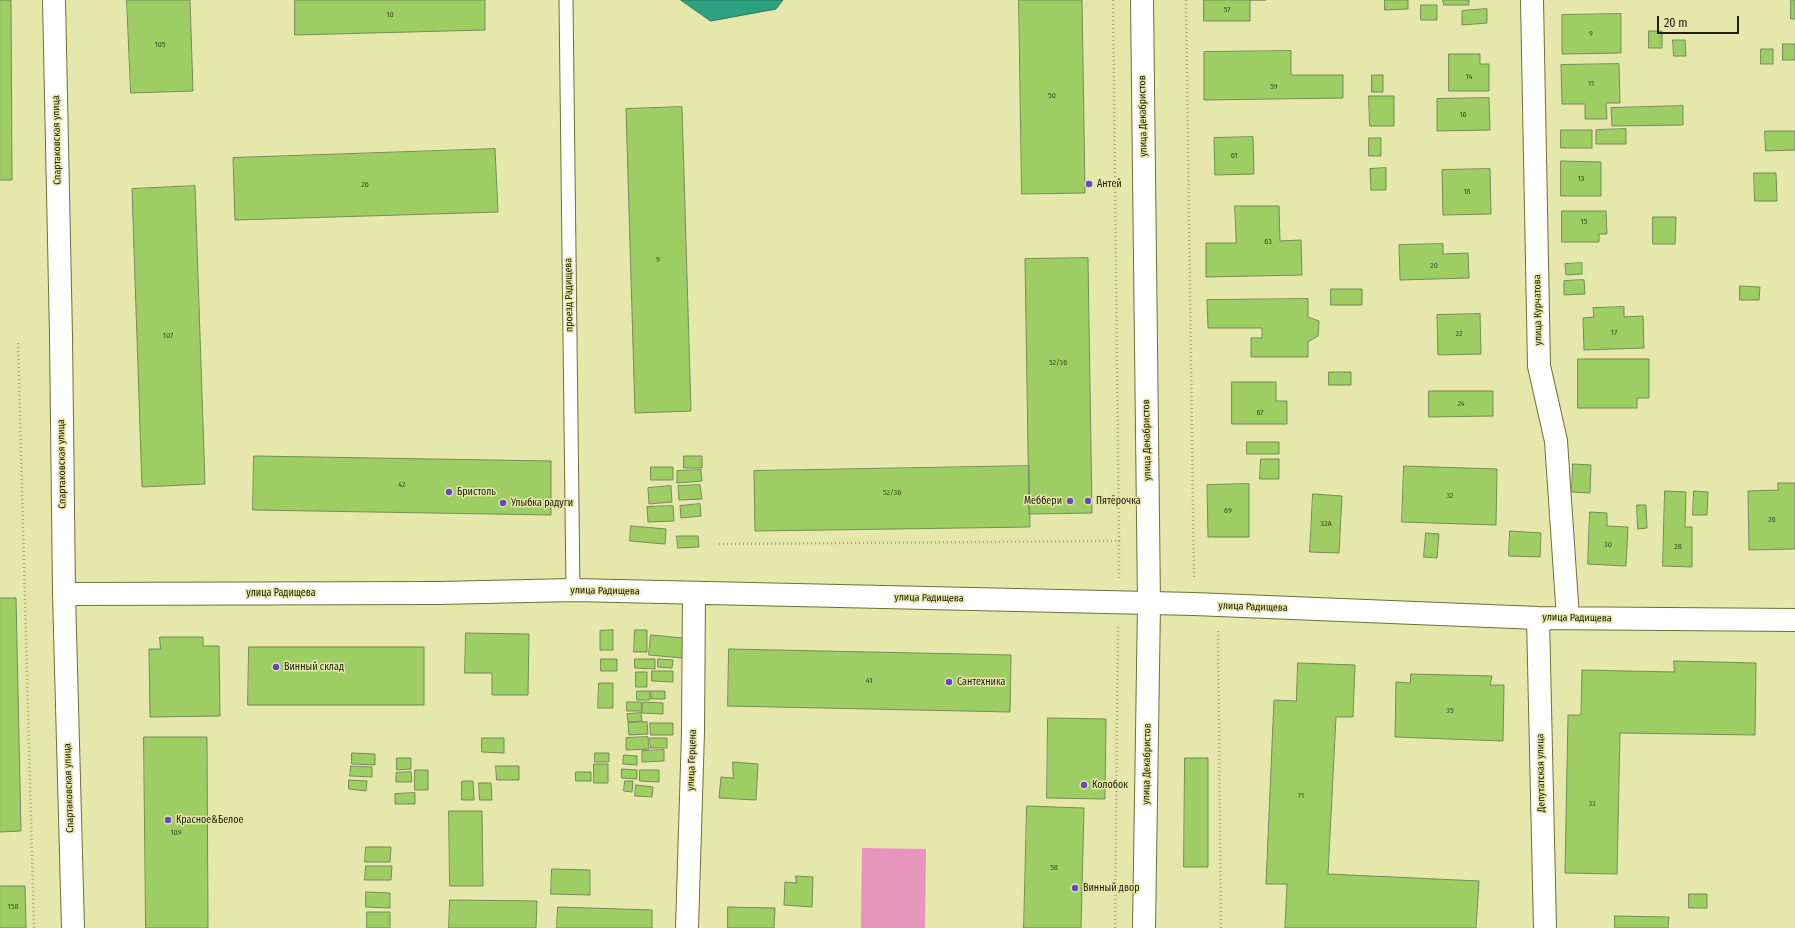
<!DOCTYPE html>
<meta charset="utf-8">
<style>
body{margin:0}
#map{position:relative;width:1795px;height:928px;overflow:hidden;background:#e5e7ab;font-family:"Fira Sans Condensed",sans-serif}
canvas{display:block}
.scale{position:absolute;left:1657px;top:16px;width:82px;height:18px;box-sizing:border-box;border:2px solid #202009;border-top:0;padding-left:5px;font-size:12px;line-height:14px;white-space:nowrap;color:#202009;-webkit-text-stroke:3px #e5e7ab;paint-order:stroke}
</style>
<div id="map">
<canvas width="1795" height="928"></canvas>
<div class="scale">20 m</div>
</div>
<script>
const g = document.querySelector('canvas').getContext('2d');
g.lineJoin = 'round';
function fill(path, color) { g.fillStyle = color; g.fill(path, 'evenodd'); }
function stroke(path, color, width, dash) { g.strokeStyle = color; g.lineWidth = width; g.lineCap = dash ? 'butt' : 'round'; g.setLineDash(dash || []); g.stroke(path); }
function label(font, color, halo, rows, align = 'center') {
  g.font = font + ' "Fira Sans Condensed",sans-serif'; g.lineWidth = 3; g.setLineDash([]); g.textBaseline = 'middle'; g.strokeStyle = halo; g.fillStyle = color; for (const [text, x, y, turn = 0] of rows) {
    g.save(); g.translate(x, y); g.rotate((+turn || 0) * Math.PI / 180); g.textAlign = isNaN(turn) ? turn : align; if (halo) g.strokeText(text, 0, 0); g.fillText(text, 0, 0); g.restore();
  }
}
fill(new Path2D(`
 M862 848 926 849 925 928H861Z`), '#e695bc');
const water = new Path2D(`
 M681 0H783L776 9 711 21Z`);
fill(water, '#2da280');
stroke(water, '#297b5c', 1);
const building = new Path2D(`
 M0 0H11L12 180H0Z
 M127 0H190L193 91 131 93Z
 M295 0H485V30L295 35Z
 M1019 0H1082L1085 193 1022 194Z
 M1204 0H1266H1250V21H1204Z
 M1385 0H1408V9L1385 10Z
 M1443 0H1469V5H1444Z
 M1791 0H1795V19H1791Z
 M1421 5H1437V20H1421Z
 M1487 9V23L1462 25V11Z
 M1621 14V53L1562 54V15Z
 M1649 31H1662V48H1649Z
 M1673 40H1685L1686 56H1674Z
 M1783 44H1795V60H1783Z
 M1761 49H1773V64H1761Z
 M1291 51V75H1343V98L1204 100V52Z
 M1449 54H1480V64H1489V91H1449Z
 M1619 64 1620 103H1606L1607 119H1585V104H1562L1561 65Z
 M1372 75H1383V92H1372Z
 M1369 96H1394V126H1370Z
 M1489 98 1490 130 1437 131V99Z
 M1683 106V125L1612 126 1611 108Z
 M682 107 691 411 635 413 626 109Z
 M1626 129V144H1596V130Z
 M1561 130H1592V148H1561Z
 M1765 131H1795V150L1766 151Z
 M1253 137 1254 174 1215 175 1214 138Z
 M1369 138H1381V156H1369Z
 M495 149 498 212 235 220 233 158Z
 M1561 161 1601 162V196H1561Z
 M1386 168V190H1371L1370 169Z
 M1490 169 1491 214 1443 215 1442 170Z
 M1754 173H1776L1777 201H1755Z
 M195 186 205 484 142 487 132 189Z
 M1235 206H1279L1280 241 1301 240 1302 275 1206 277V243H1236Z
 M1562 211H1606L1607 234H1599V242H1562Z
 M1653 217H1676L1675 244H1653Z
 M1443 244V254L1468 253 1469 278 1400 280 1399 245Z
 M1088 258 1092 513 1029 514 1025 259Z
 M1582 263V274L1566 275 1565 264Z
 M1584 280 1585 294 1564 295V281Z
 M1740 286 1760 287 1759 300H1740Z
 M1331 289H1362V305H1331Z
 M1308 299V317L1319 321 1318 336 1308 342V357H1251V338H1262V328H1208L1207 300Z
 M1624 307V317L1643 316 1644 348 1584 350 1583 318 1594 317 1593 308Z
 M1480 314 1481 354 1438 355 1437 315Z
 M1578 359H1649V398H1637V408H1578Z
 M1329 372H1351V385H1329Z
 M1232 382H1276V401H1287V424H1232Z
 M1429 391H1493V416L1429 417Z
 M1247 442H1279V454H1247Z
 M254 456 551 461V515L253 510Z
 M684 456H702V468H684Z
 M1261 459H1279V479H1260Z
 M1573 464 1591 465 1590 493 1572 492Z
 M1029 466 1030 527 755 531 754 471Z
 M1404 466 1497 469 1496 525 1402 522Z
 M651 467H673V480H651Z
 M701 470 702 481 677 483V471Z
 M1778 483H1795V549L1749 550 1748 491 1778 490Z
 M1249 484V537H1208L1207 485Z
 M700 485 702 499 679 500 678 486Z
 M671 486 672 502 649 504 648 488Z
 M1665 491 1686 492 1685 527H1692V567L1663 566Z
 M1694 491 1708 492 1707 515H1693Z
 M1313 494 1342 496 1339 553 1310 552Z
 M700 504 701 516 681 518 680 506Z
 M1637 505H1646L1647 528 1638 529Z
 M673 506 674 521 648 522 647 507Z
 M1590 512 1607 513V526L1628 527 1626 566 1588 564Z
 M631 526 666 529 665 544 630 541Z
 M1510 531 1541 533 1540 557 1509 556Z
 M1426 533 1439 534 1437 558 1424 557Z
 M677 536H698L699 547 678 548Z
 M0 598H16L21 831 0 832Z
 M613 630V650H600V631Z
 M635 630H647V652H634Z
 M466 633 529 634 528 695H492V673H465Z
 M651 635 684 638 682 658 649 655Z
 M160 637H203V646H219L220 716 150 717 149 649H160Z
 M249 647H424V705H248Z
 M729 649 1011 655 1010 712 728 706Z
 M601 659H617V671H601Z
 M635 659H655V669L635 668Z
 M658 659 673 660 672 668 658 667Z
 M1674 661 1756 663 1755 735 1620 733 1617 874 1565 873 1568 715H1581L1582 670 1674 672Z
 M1298 663 1355 665 1353 717H1336L1328 874 1479 881 1476 928H1285L1287 884H1266L1274 700 1296 701Z
 M652 671H673V682L652 681Z
 M636 672H647V687H636Z
 M1411 674 1492 676 1490 685H1504L1503 741 1395 737 1396 682 1410 683Z
 M599 683H613V708H598Z
 M637 691H650V700H637Z
 M651 691H665V699H652Z
 M627 702H641L642 711H627Z
 M643 702 663 703V714L642 713Z
 M641 713 642 721 628 722 627 714Z
 M1048 718 1106 719 1105 799 1047 798Z
 M647 722 648 734 629 735 628 723Z
 M650 723H673V735H651Z
 M144 737H207L208 928H146Z
 M648 737 649 749 626 750V738Z
 M482 738H504V753L482 752Z
 M650 738H667V748H651Z
 M664 750V761L642 762V751Z
 M352 753 375 754V765L352 764Z
 M595 753H609V762H595Z
 M624 755 637 756V765L623 764Z
 M397 758H411V769L397 770Z
 M1185 758H1208V867H1184Z
 M733 762 758 764 756 800 719 798 721 777 733 778Z
 M594 764H608V783H594Z
 M351 766 372 767V777L350 776Z
 M496 766H519V780H497Z
 M622 769 637 770V779L622 778Z
 M415 770H428V790H415Z
 M640 770H659V782L640 781Z
 M411 772 412 782H396V773Z
 M576 772H591V781H576Z
 M349 780 367 781 366 791 349 789Z
 M462 781H473L474 800H462Z
 M625 781H633L632 792 624 791Z
 M479 783H491L492 800H480Z
 M636 785 653 787 652 797 635 796Z
 M415 793V804H395V794Z
 M1027 806 1084 808 1081 928H1024Z
 M449 811H482L483 886H450Z
 M366 847H391L390 862H365Z
 M366 866H392L391 880H365Z
 M552 869 590 870V895L551 894Z
 M796 876 813 877 812 907 784 905 785 882 796 883Z
 M0 886H25L26 928H0Z
 M366 892 390 893V908L366 907Z
 M1689 894H1707V908H1689Z
 M450 900 537 901 536 928H449Z
 M558 907 652 910V928H557Z
 M728 907 775 908 774 928H728Z
 M367 912H390V928H367Z
 M1615 916 1669 917 1668 928H1615Z`);
fill(building, '#9ecd64');
stroke(building, '#748c5a', 1);
const lane = new Path2D(`
 M566 0 573 590`);
const street = new Path2D(`
 M54 0 61 336 64 594 73 928
 M1532 0 1539 366 1556 441 1568 618
 M64 594 439 593 573 590 1194 604 1538 618 1795 620
 M1538 618 1545 928
 M687 928 693 732 694 593`);
const secondary = new Path2D(`
 M1142 0 1149 604 1144 928`);
stroke(lane, '#6f6f38', 15);
stroke(street, '#6f6f38', 24);
stroke(secondary, '#6f6f38', 24);
stroke(new Path2D(`
 M1186 0 1194 580
 M18 343 34 928
 M719 544 1119 541 1113 0
 M1119 578V541
 M1218 631 1221 928
 M1115 928 1118 627`), '#a7a878', 2.5, [1, 3]);
stroke(lane, '#fff', 13);
stroke(street, '#fff', 22);
stroke(secondary, '#fff', 22);
for (const [x, y, r, color] of [
 [1089,184,4,"#6649c2"],
 [449,492,4,"#6649c2"],
 [1070,501,4,"#6649c2"],
 [1088,501,4,"#6649c2"],
 [503,503,4,"#6649c2"],
 [276,667,4,"#6649c2"],
 [949,682,4,"#6649c2"],
 [1084,785,4,"#6649c2"],
 [168,820,4,"#6649c2"],
 [1075,888,4,"#6649c2"]
]) { const dot = new Path2D(); dot.arc(x, y, r, 0, 2 * Math.PI); g.fillStyle = color; g.fill(dot); stroke(dot, '#e5e7ab', 1.5); }
label('8px', '#404b20', null, [
 ["57",1227,10],
 ["10",390,15],
 ["9",1591,34],
 ["105",160,45],
 ["14",1469,77],
 ["11",1591,84],
 ["59",1274,87],
 ["50",1052,96],
 ["16",1463,115],
 ["61",1234,156],
 ["13",1581,179],
 ["26",365,185],
 ["18",1467,192],
 ["15",1584,222],
 ["63",1268,242],
 ["9",658,260],
 ["20",1434,266],
 ["17",1614,333],
 ["22",1459,334],
 ["107",168,336],
 ["52/36",1058,363],
 ["24",1461,404],
 ["67",1260,413],
 ["42",402,485],
 ["52/36",892,493],
 ["32",1450,496],
 ["69",1228,511],
 ["26",1772,520],
 ["32А",1326,524],
 ["30",1608,545],
 ["28",1678,547],
 ["41",869,681],
 ["35",1450,711],
 ["71",1301,796],
 ["33",1592,804],
 ["109",176,833],
 ["58",1054,868],
 ["158",13,907]
]);
label('10px', '#202009', '#e5e7ab', [
 ["улица Декабристов",1143,116,-91],
 ["Спартаковская улица",57,140,-91],
 ["проезд Радищева",569,295,-91],
 ["улица Курчатова",1538,310,-91],
 ["улица Декабристов",1147,440,-91],
 ["Спартаковская улица",62,464,-91],
 ["улица Радищева",605,591,1],
 ["улица Радищева",281,593],
 ["улица Радищева",929,598,1],
 ["улица Радищева",1253,607,2],
 ["улица Радищева",1577,618,1],
 ["улица Герцена",692,760,-88],
 ["улица Декабристов",1147,764,-89],
 ["Депутатская улица",1541,773,-91],
 ["Спартаковская улица",69,788,-92]
]);
label('10px', '#202009', '#e5e7ab', [
 ["Антей",1097,184],
 ["Бристоль",457,492],
 ["Меббери",1062,501,"right"],
 ["Пятёрочка",1096,501],
 ["Улыбка радуги",511,503],
 ["Винный склад",284,667],
 ["Сантехника",957,682],
 ["Колобок",1092,785],
 ["Красное&Белое",176,820],
 ["Винный двор",1083,888]
], 'left');
</script>
